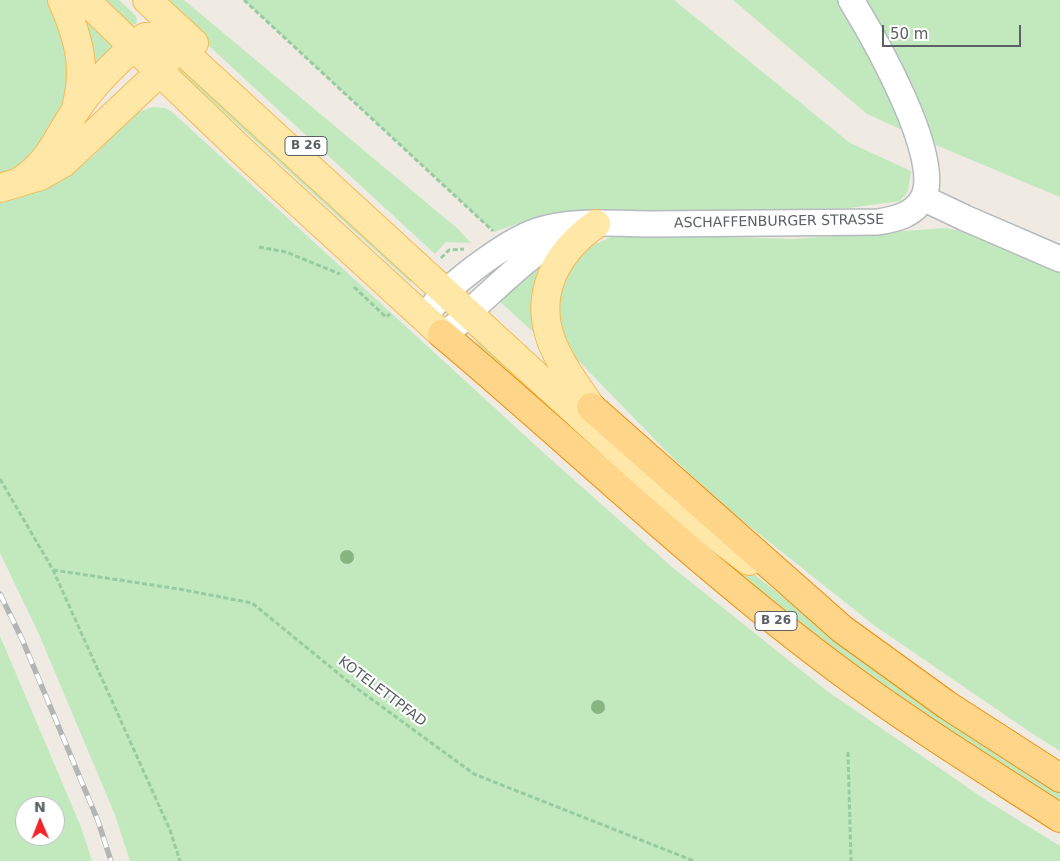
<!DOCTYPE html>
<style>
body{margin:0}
#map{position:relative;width:1060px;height:861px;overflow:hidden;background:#efebe3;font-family:"DejaVu Sans",sans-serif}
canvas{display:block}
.north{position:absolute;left:15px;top:796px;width:50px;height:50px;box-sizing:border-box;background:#fff;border:1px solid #bdbfc1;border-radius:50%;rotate:359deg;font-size:14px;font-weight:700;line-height:20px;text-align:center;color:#5b6064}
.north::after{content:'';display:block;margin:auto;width:18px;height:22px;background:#f32428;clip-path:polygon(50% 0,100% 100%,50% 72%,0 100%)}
.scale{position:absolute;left:882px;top:25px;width:139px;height:22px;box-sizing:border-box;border:2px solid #5b6064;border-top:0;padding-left:6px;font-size:15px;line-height:18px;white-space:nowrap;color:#5b6064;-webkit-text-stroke:4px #fff;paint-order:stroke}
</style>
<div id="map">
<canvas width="1060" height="861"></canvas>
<div class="north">N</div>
<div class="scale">50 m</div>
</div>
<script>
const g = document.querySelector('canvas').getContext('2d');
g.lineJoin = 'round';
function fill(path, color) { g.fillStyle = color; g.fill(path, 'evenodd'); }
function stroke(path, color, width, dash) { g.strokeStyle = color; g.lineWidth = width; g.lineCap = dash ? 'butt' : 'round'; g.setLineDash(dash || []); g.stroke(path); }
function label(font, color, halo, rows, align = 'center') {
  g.font = font + ' "DejaVu Sans",sans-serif'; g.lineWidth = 4.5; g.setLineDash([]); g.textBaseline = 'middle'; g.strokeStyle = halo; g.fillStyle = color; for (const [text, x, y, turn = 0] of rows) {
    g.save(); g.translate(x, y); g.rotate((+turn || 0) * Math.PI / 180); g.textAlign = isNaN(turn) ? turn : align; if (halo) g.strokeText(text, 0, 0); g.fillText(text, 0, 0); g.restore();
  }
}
fill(new Path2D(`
 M0 0H53L64 26 72 91 39 148 0 185Z
 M102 0H119L136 16 137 20 136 24 130 25Z
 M159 0H184L458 229 471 243 446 242 435 254Z
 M244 0H674L850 143 911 171 908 191 900 201 849 208 622 213 536 217 494 232Z
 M733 0H1060V197L931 143 867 114Z
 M76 5 120 47 93 73Z
 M179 67 416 282H410L181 73Z
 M153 107 165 108 171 111 546 455 672 567 827 691 986 800 1060 846V861H130L115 815 38 632 0 553V192L58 179 91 158 136 113Z
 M946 228 972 233 1060 270V751L1030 732 875 626 724 506 670 455 568 350 556 329 555 293 578 255 593 245 618 234 793 239Z
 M545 258 542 340 497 299Z
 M475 338 701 532 854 654 1011 761 1060 792V805L848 663 747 584 570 430 477 344Z
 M0 636 81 827 92 861H0ZM25 806H55V836H25Z`), '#c2e8bd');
const minor = new Path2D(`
 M923 198 965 218 1060 259
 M425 318C439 290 507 241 537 231 572 219 618 224 654 224 729 223 803 223 878 222 896 219 914 215 923 198 944 159 873 36 851 0
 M442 334C458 327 467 314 480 302 508 277 540 244 575 231`);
const major = new Path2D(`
 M62 0C79 38 87 68 76 108
 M85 0 241 150 442 334
 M147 0 194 43
 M19 182C50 163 57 138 76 110 94 82 120 58 145 37L163 36 176 45 650 480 705 528 749 561
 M0 188 40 176 63 163 160 72 170 55
 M591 407C577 386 560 364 551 340 534 292 557 252 596 224`);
const highway = new Path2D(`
 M442 334C575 446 700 567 840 671 911 724 986 770 1060 818
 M591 407 842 629 947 705 1060 778`);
stroke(minor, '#b5babe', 28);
stroke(major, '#f9b951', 30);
stroke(highway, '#f18e00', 30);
stroke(new Path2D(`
 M244 0 493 231
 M259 247 286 252 340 274
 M441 258 449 250 464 249
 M354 287 386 317 390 314
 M0 479 53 570 170 830 180 861
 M53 570 179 589 252 603 355 687 474 774 694 861
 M848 752 851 861`), '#98cba1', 3, [5, 2.5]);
stroke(minor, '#fff', 25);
stroke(major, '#ffe8a7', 28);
stroke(highway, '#ffd589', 28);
const rail = new Path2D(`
 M0 594 22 639 98 821 111 861`);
stroke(rail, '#b4b5b5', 5.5);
stroke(rail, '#fff', 4, [11]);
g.fillStyle = '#88b480';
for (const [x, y] of [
 [347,557],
 [598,707]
]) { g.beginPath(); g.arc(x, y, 7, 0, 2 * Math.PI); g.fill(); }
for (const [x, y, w] of [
 [306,146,42],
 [776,621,42]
]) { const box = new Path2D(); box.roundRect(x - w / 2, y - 9.5, w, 19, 4); g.fillStyle = '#fff'; g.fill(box); stroke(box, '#5b6064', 1); }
label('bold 12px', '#5b6064', null, [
 ["B 26",306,146],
 ["B 26",776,621]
]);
label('14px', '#5b6064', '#fff', [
 ["ASCHAFFENBURGER STRASSE",779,222,-1],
 ["KOTELETTPFAD",382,692,37]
]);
</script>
